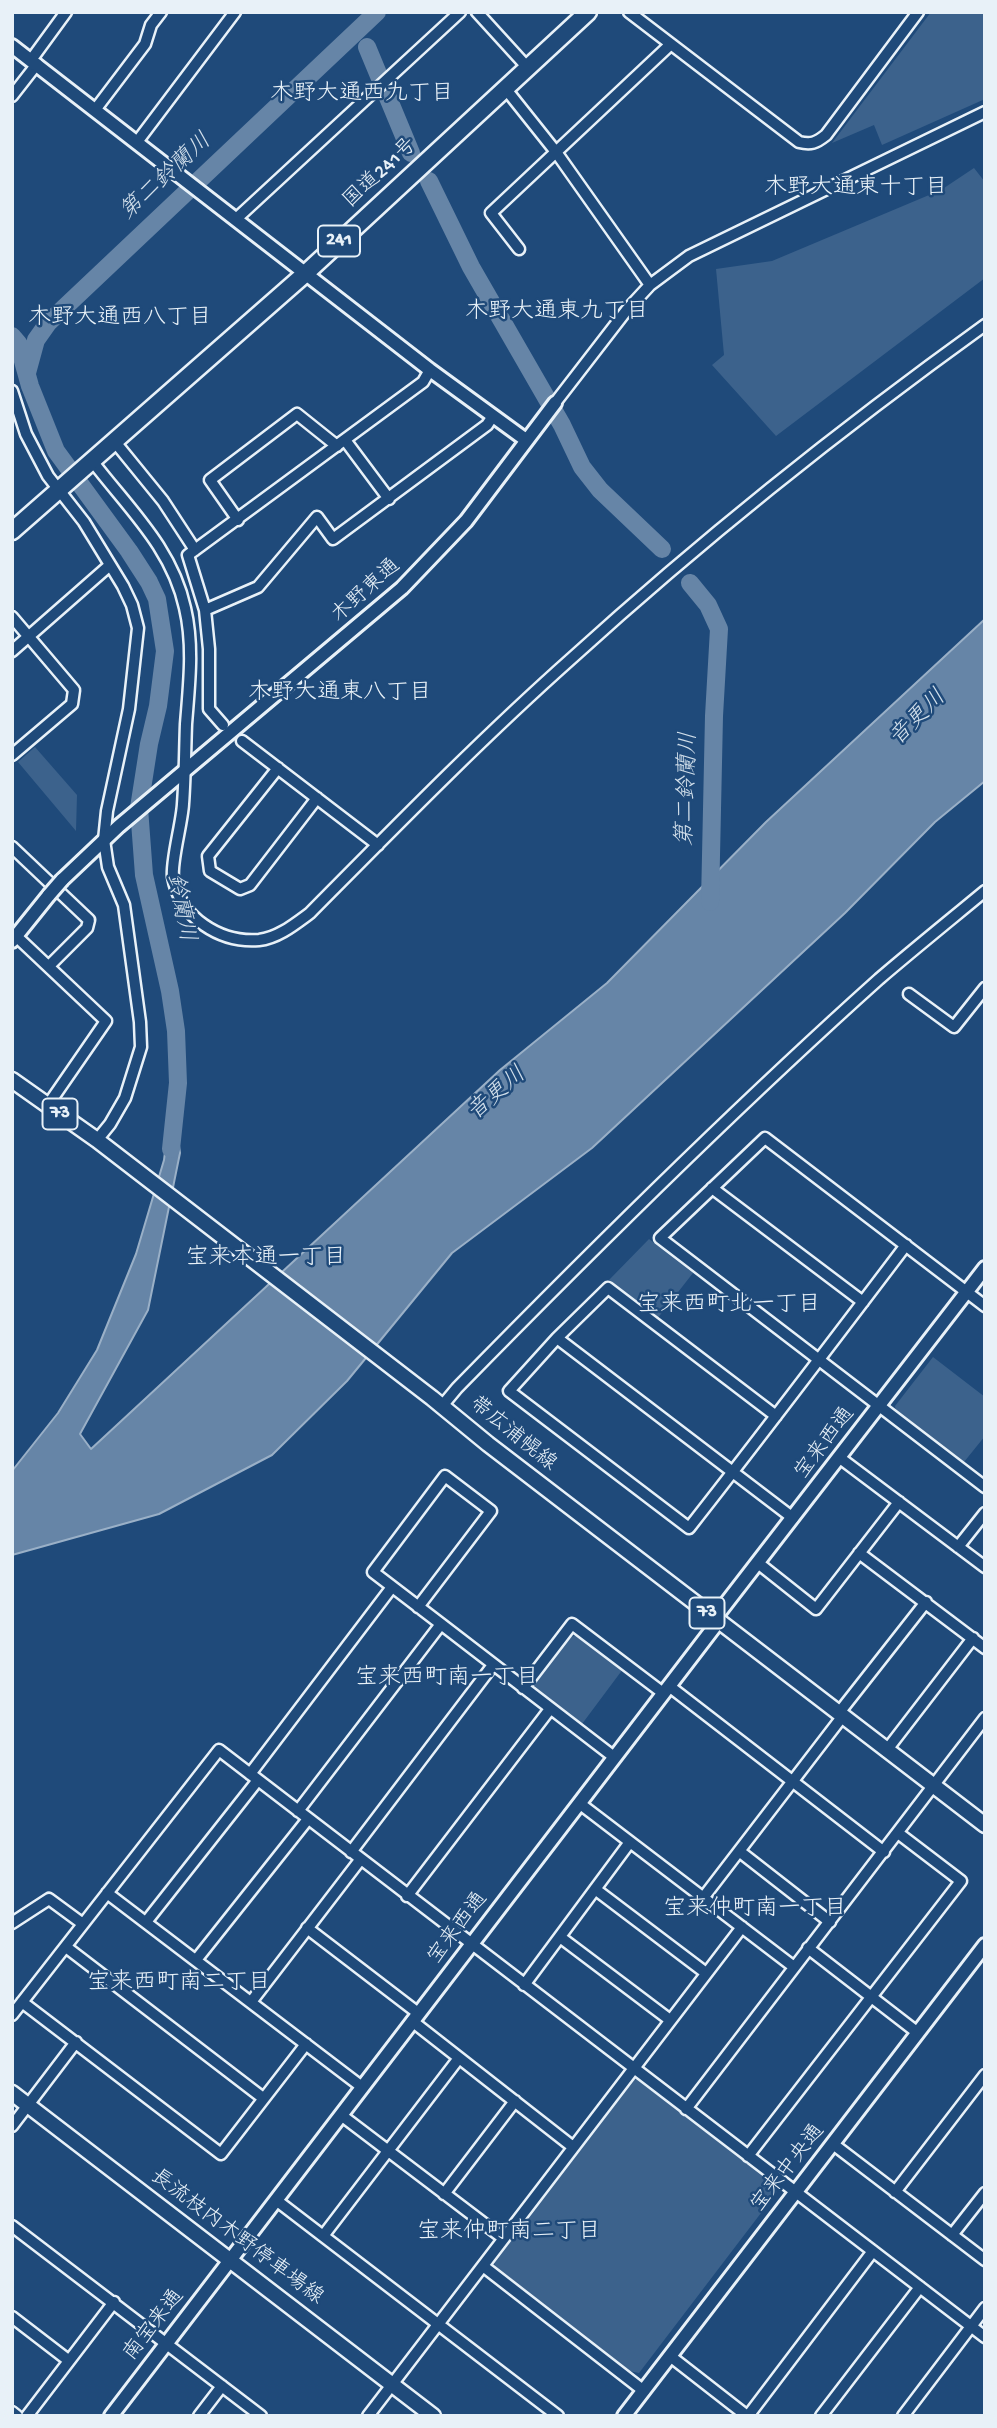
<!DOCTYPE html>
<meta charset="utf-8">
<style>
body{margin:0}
#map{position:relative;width:997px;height:2428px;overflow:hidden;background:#1f4a7a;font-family:"Gochi Hand",sans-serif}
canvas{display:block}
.frame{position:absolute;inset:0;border:14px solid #e8f1f8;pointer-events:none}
</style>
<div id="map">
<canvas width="997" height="2428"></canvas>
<div class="frame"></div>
</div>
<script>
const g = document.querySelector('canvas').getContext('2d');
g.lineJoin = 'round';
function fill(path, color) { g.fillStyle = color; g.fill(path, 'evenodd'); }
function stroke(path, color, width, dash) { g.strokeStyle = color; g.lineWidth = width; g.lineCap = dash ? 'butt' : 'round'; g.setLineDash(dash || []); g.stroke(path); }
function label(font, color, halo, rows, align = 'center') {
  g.font = font + ' "Gochi Hand","Klee One",sans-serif'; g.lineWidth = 5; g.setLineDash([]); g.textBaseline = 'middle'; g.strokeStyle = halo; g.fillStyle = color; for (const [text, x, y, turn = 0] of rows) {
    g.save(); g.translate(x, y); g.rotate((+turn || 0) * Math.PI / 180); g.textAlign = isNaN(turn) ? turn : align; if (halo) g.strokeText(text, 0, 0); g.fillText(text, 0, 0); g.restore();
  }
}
fill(new Path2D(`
 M931 12H985V99L882 145 874 125 832 143Z
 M974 168 985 182V278L776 436 712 365 724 355 716 269 772 261 941 190Z
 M35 747 77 795 76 831 18 762Z
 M649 1239 693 1273 657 1319 609 1280Z
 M933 1357 985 1397V1436L964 1462 896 1411 895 1406Z
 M579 1635 623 1669 582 1724 535 1688 534 1682 570 1637Z
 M637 2079 775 2184 777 2192 639 2373 629 2371 495 2268 494 2261 631 2081Z`), '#3c628c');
const water = new Path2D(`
 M985 619V781L935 822 845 913 592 1148 452 1253 347 1381 272 1455 159 1514 12 1555V1471L58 1413 97 1350 136 1254 164 1160 168 1128 176 1124 180 1153 148 1310 80 1434 91 1449 500 1070 607 983 766 822Z`);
fill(water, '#6685a7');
stroke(water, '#9ab0c7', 2);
stroke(new Path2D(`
 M362 22 365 24`), '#9ab0c7', 2.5);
stroke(new Path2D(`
 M367 47 411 153
 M429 181 471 267 562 425 582 467 600 490 662 549
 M12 336 18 343 30 386 56 451 129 551 149 582 157 599 165 651 158 706 149 744 139 808 144 875 170 991 176 1031 178 1083 171 1149
 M27 373 36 340 48 323 377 12
 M690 583 708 605 719 629 714 716 710 902`), '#6685a7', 18);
const minor = new Path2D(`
 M477 12 528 68
 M629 12 799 142C811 145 816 143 826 135L918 12
 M31 60 66 12
 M505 88 556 152 650 285
 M12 96 37 64
 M95 110 145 44 151 25 161 12
 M137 142 235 12
 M236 219 460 12
 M519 249 491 213 671 44
 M12 391 26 434 48 476 84 522 123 586 132 605 138 628 129 709 107 811 104 840 108 867 124 905 140 1022 141 1047 125 1098 110 1124 97 1140
 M555 403 626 311 650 285 689 256 985 112
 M345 440 389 499
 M115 442 163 501 195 550
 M93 462C129 509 172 548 185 608 194 646 189 685 186 724 185 751 185 777 183 804 182 823 171 861 173 877 180 918 220 943 259 940 278 938 295 924 310 913 396 826 481 739 572 658 703 539 842 428 985 325
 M238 520 210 480 297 414 337 446
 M205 610 258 587 317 517 333 539 487 425 493 416
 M12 617 74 690 72 704 12 755
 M12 651 110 565
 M223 725 209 709V649L205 610 188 555 423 382 430 370
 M242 741 378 845
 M278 768 208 856 210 871 240 889 250 885 317 798
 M12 847 89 920 87 928 49 966
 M16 936 106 1021 48 1105
 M909 994 954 1027 985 988
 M712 1188 863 1302
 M985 1306 765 1138 660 1238 985 1487
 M557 1338 608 1288 776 1416
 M442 1406 457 1388C594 1248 733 1110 879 979 914 949 950 920 985 891
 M840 1458 985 1567
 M793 1518 557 1338 509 1391 689 1528C762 1435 834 1340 906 1245
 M958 1547 985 1513
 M859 1553 985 1648
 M758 1563 816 1609 899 1502
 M418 1607 491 1511 445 1476 373 1572 441 1624 614 1757
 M669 1686 884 1852
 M523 1688 572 1624 663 1693
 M838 1714 926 1602
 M886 1751 973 1638
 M250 1774 392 1587
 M579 1803 794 1967
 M298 1811 441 1624
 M739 1851 830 1922
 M351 1852 493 1665
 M595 1889 706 1973
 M107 1893 362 2087
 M407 1896 550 1709
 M703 1898 842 1717
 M146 1922 258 1780
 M12 1923 49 1899 83 1924
 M307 1928 418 2013
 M560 1937 670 2020
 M66 1947 263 2098
 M808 1948 918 2033
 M196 1960 308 1819
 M524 1985 630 1842
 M22 2002 221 2154 306 2044
 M251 2002 360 1860
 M12 2015 219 1750 985 2337
 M412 2021 573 2147
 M686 2109 985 1718
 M341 2115 503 2238
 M12 2126 76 2042
 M833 2144 985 2260
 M748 2156 961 1881 898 1833
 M895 2192 985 2075
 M444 2194 515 2101
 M276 2200 558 2416
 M12 2226 261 2416
 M952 2235 985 2193
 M323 2236 459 2058
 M483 2266 644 2391
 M12 2317 68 2360
 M670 2356 747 2416
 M12 2412 17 2416
 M27 2416 114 2302
 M199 2416 222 2386
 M368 2416 742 1927
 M748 2416 873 2251
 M821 2416 920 2287
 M903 2416 985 2308`);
const tertiary = new Path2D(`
 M12 46 430 370 526 440
 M62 880 119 826 402 588 466 521 555 403
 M12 941 49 895
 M714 1619 985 1268
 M111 2416 718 1622
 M624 2416 985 1945`);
const secondary = new Path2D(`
 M12 2093 433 2416`);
const primary = new Path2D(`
 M12 1080 97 1140 432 1398 488 1444 985 1825`);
const trunk = new Path2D(`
 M12 531 306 273 588 12`);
stroke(minor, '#e8f1f8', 15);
stroke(tertiary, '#e8f1f8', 18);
stroke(secondary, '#e8f1f8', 19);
stroke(primary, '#e8f1f8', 19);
stroke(trunk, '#e8f1f8', 21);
stroke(minor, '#1f4a7a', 10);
stroke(tertiary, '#1f4a7a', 12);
stroke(secondary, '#1f4a7a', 14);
stroke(primary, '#1f4a7a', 14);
stroke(trunk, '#1f4a7a', 16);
const tertiaryBridge = new Path2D(`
 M49 895 62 880`);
stroke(tertiaryBridge, '#e8f1f8', 18, []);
stroke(tertiaryBridge, '#1f4a7a', 12);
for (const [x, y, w] of [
 [339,241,42],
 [60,1114,35],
 [707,1613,35]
]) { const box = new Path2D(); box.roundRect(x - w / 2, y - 15.5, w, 31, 5); g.fillStyle = '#1f4a7a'; g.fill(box); stroke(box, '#e8f1f8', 2); }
label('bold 19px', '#e8f1f8', null, [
 ["241",339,241],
 ["73",60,1114],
 ["73",707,1613]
]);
label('21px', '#e8f1f8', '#1f4a7a', [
 ["国道241号",381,174,-43],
 ["木野東通",367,592,-42],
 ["帯広浦幌線",512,1435,39],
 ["宝来西通",826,1444,-53],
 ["宝来西通",459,1929,-53],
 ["宝来中央通",789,2169,-52],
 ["長流枝内木野停車場線",236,2238,37],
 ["南宝来通",155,2326,-52]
]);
label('23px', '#e8f1f8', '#1f4a7a', [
 ["木野大通西九丁目",362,95],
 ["木野大通東十丁目",856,189],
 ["木野大通東九丁目",557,313],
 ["木野大通西八丁目",120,319],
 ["木野大通東八丁目",340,694],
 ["宝来本通一丁目",266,1259],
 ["宝来西町北一丁目",729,1306],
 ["宝来西町南一丁目",447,1679],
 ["宝来仲町南一丁目",755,1910],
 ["宝来西町南二丁目",179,1984],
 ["宝来仲町南二丁目",509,2233]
]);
label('italic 23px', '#d4e1ec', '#1f4a7a', [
 ["第二鈴蘭川",167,178,-43],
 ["音更川",919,719,-45],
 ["第二鈴蘭川",689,789,-88],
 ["鈴蘭川",179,908,79],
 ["音更川",498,1095,-41]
]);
</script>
